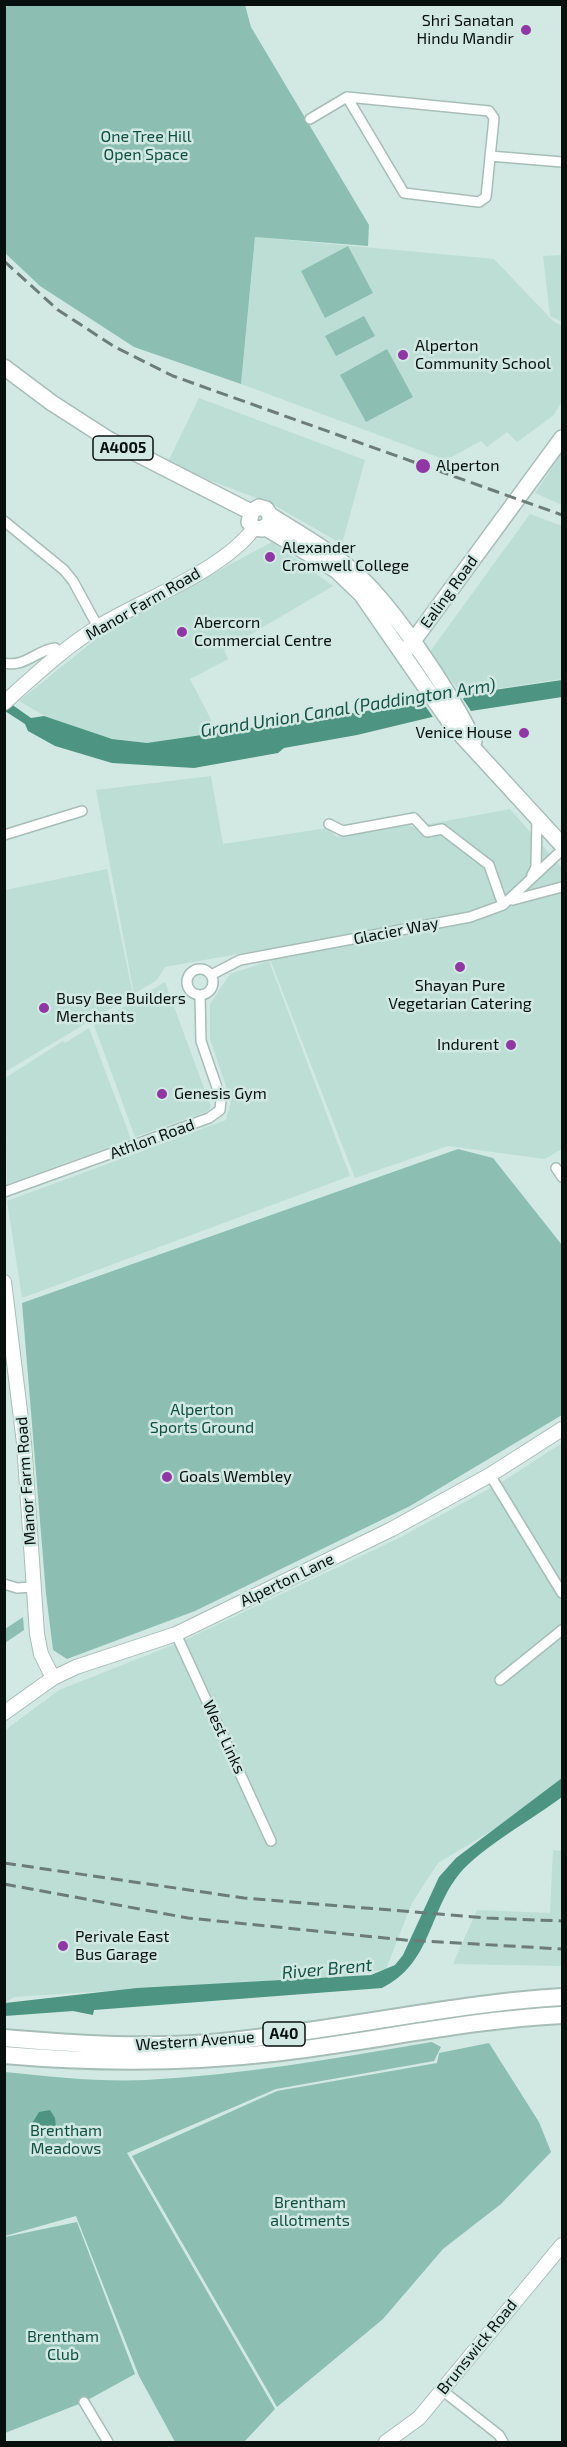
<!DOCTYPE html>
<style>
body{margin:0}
#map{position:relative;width:567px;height:2447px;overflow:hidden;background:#d1e9e2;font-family:"Exo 2",sans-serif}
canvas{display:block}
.frame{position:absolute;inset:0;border:6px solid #08100e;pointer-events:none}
</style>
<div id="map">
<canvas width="567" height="2447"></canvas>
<div class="frame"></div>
</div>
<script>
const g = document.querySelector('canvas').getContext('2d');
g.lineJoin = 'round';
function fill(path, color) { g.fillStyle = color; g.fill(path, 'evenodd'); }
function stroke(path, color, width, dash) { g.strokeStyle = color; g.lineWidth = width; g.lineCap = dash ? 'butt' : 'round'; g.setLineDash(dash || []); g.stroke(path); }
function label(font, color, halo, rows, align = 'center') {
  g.font = font + ' "Exo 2",sans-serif'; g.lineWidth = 5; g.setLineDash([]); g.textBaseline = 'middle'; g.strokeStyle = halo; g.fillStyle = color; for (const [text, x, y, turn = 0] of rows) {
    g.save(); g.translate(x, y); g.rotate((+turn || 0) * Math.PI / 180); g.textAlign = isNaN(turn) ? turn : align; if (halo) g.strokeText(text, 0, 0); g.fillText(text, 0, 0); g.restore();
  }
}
fill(new Path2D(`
 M255 237 494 259 553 321 562 326V401L554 415 517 442 507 432 487 447 481 441 446 460 241 384Z
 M562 255V322L550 316 543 256Z
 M199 398 365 460 342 544 272 504 167 464Z
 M562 453V505L535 493Z
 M530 514 562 526V679L462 694 429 653Z
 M272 542 333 586 224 650 228 659 190 679 218 733 151 744 74 733 19 701 106 631Z
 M211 776 223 844 327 828 337 837 406 824 413 827 510 809 562 868V1149L545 1159 448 1146 355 1178 266 949 165 967 157 980 134 994 96 790Z
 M107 869 133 995 5 1072V890Z
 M269 961 350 1176 22 1298 7 1201 226 1120 231 1101 210 1039V1004L230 974Z
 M165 982 211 1107 208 1111 135 1137 94 1025Z
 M89 1028 131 1139 7 1184 5 1078 63 1041 65 1043Z
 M562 1443V1779L528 1809 438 1863 412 1903 386 1969 357 1975 14 1997 5 2003 4 1733 8 1728 59 1690 183 1641 401 1537 505 1480Z
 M553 1850 562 1851V1966L453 1964 477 1910 550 1913Z`), '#bdded4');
fill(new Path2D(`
 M5 5H245L251 27 369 225 368 246 255 237 241 384 134 347 40 286 5 253Z
 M348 246 373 293 325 318 301 271Z
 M364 316 375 336 336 356 325 336Z
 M387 349 413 397 366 422 340 375Z
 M458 1149 493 1158 562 1245V1415L410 1506 195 1611 67 1659 53 1650 46 1594 22 1303Z
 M23 1617 24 1630 5 1643V1629Z
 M432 2042 441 2047 434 2061 276 2089 127 2153 275 2409 244 2442H175L139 2376 76 2216 5 2236V2072C52 2077 99 2082 146 2080 242 2075 337 2058 432 2042Z
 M489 2043 539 2122 551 2152 501 2204 443 2249 383 2319 277 2407 132 2156 277 2091 437 2063 439 2053Z
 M77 2222 135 2374 84 2402 5 2433V2237Z`), '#8cbfb2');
fill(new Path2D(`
 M562 680V697L432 717 357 735 284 748 278 753 194 768 112 763 55 746 28 731 25 724 5 711 4 699 31 718 44 716 112 739 147 743 407 705 424 707 463 699 467 694Z
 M562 1778V1797C534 1818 481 1848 460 1873 428 1912 432 1963 382 1988L94 2010 93 2015 73 2011 5 2016V2003L137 1988 371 1975 395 1965 403 1955 439 1877 456 1858Z
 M50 2110 55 2118 56 2127 44 2138 33 2135 31 2125 39 2112Z`), '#4d9483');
fill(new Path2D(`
 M461 696 473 714 435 720 424 704Z`), '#d1e9e2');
const street = new Path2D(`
 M347 97 489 111 494 118 486 197 479 202 404 193Z
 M310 119 347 97
 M490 156 562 162
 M4 521 64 570 73 581 98 627
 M4 663C24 668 37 650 55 648L62 654
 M329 824 343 831 414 818 427 832 442 829 489 865 503 905
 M4 835 82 811
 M532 875 536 867 537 818
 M513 900 562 887
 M187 982a13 13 0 1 1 26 0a13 13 0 1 1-26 0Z
 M211 975 240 960 470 917 503 905 562 850
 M556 1168 562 1177
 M4 1192 209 1118 220 1110 221 1099 201 1041 200 995
 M490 1475 562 1593
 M4 1584 17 1588 33 1587
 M176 1634 271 1841
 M500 1680 562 1630
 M443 2391 499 2435 503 2442
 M84 2402 108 2442`);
const secondary = new Path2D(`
 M4 703C34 676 66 646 101 625 145 599 225 569 254 528
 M4 1282 24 1443 37 1634 41 1654 53 1678
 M4 1713 53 1678 76 1667 176 1634 392 1529 490 1475 562 1429
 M386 2442 419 2418 562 2245`);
const primary = new Path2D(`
 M4 367 52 403 108 439 251 512
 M270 515V523L262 529 254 528 249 522 252 511 259 507 266 509 270 515C303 536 340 556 368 585 403 622 452 695 474 741
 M266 528 336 570 361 594 451 724 562 845
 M408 648 562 438`);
const highway = new Path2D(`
 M4 2038C73 2044 141 2048 210 2043 328 2033 444 2004 562 1997
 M4 2055C95 2063 183 2063 273 2053 370 2042 465 2020 562 2015`);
stroke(street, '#a7beb7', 12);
stroke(secondary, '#a7beb7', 16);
stroke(primary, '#a7beb7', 18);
stroke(highway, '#a7beb7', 20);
stroke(street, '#fff', 9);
stroke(secondary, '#fff', 14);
stroke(primary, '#fff', 15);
stroke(highway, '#fff', 16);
stroke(new Path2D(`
 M4 261 58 310 115 347 173 376 562 515
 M4 1863 244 1898 487 1918 562 1921
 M4 1884 188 1918 405 1940 562 1949`), '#6c7c78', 3, [12, 6]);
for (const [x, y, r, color] of [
 [526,30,6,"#8f38a4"],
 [403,355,6,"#8f38a4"],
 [423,466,8,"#8f38a4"],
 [270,557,6,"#8f38a4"],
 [182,632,6,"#8f38a4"],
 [524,733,6,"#8f38a4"],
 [460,967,6,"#8f38a4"],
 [44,1008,6,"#8f38a4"],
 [511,1045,6,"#8f38a4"],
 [162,1094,6,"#8f38a4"],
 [167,1477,6,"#8f38a4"],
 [63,1946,6,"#8f38a4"]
]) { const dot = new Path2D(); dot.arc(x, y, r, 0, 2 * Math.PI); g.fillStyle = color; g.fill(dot); stroke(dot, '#d1e9e2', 2); }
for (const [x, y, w] of [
 [123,448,60],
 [284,2034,42]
]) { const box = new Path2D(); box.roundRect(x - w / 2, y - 12, w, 24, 4.5); g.fillStyle = '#d1e9e2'; g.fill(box); stroke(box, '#08100e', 1.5); }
label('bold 15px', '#08100e', null, [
 ["A4005",123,448],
 ["A40",284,2034]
]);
label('16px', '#08100e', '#d1e9e2', [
 ["Shri Sanatan",514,21,"right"],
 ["Hindu Mandir",514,39,"right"],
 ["Alperton",415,346],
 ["Community School",415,364],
 ["Alperton",436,466],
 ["Alexander",282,548],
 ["Cromwell College",282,566],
 ["Abercorn",194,623],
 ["Commercial Centre",194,641],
 ["Venice House",512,733,"right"],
 ["Shayan Pure",460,986,"center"],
 ["Vegetarian Catering",460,1004,"center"],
 ["Busy Bee Builders",56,999],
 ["Merchants",56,1017],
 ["Indurent",499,1045,"right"],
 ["Genesis Gym",174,1094],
 ["Goals Wembley",179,1477],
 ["Perivale East",75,1937],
 ["Bus Garage",75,1955]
], 'left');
label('16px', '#114e42', '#d1e9e2', [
 ["One Tree Hill",146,137],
 ["Open Space",146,155],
 ["Alperton",202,1410],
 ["Sports Ground",202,1428],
 ["Brentham",66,2131],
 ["Meadows",66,2149],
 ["Brentham",310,2203],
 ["allotments",310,2221],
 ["Brentham",63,2337],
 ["Club",63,2355]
]);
label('16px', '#08100e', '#d1e9e2', [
 ["Ealing Road",449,592,-54],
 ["Manor Farm Road",143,604,-30],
 ["Glacier Way",396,931,-11],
 ["Athlon Road",152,1139,-20],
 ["Manor Farm Road",26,1481,-94],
 ["Alperton Lane",287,1580,-26],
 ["West Links",224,1737,65],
 ["Western Avenue",195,2041,-4],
 ["Brunswick Road",477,2347,-51]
]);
label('italic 18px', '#165245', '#d1e9e2', [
 ["Grand Union Canal (Paddington Arm)",348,708,-9],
 ["River Brent",327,1969,-5]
]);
</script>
